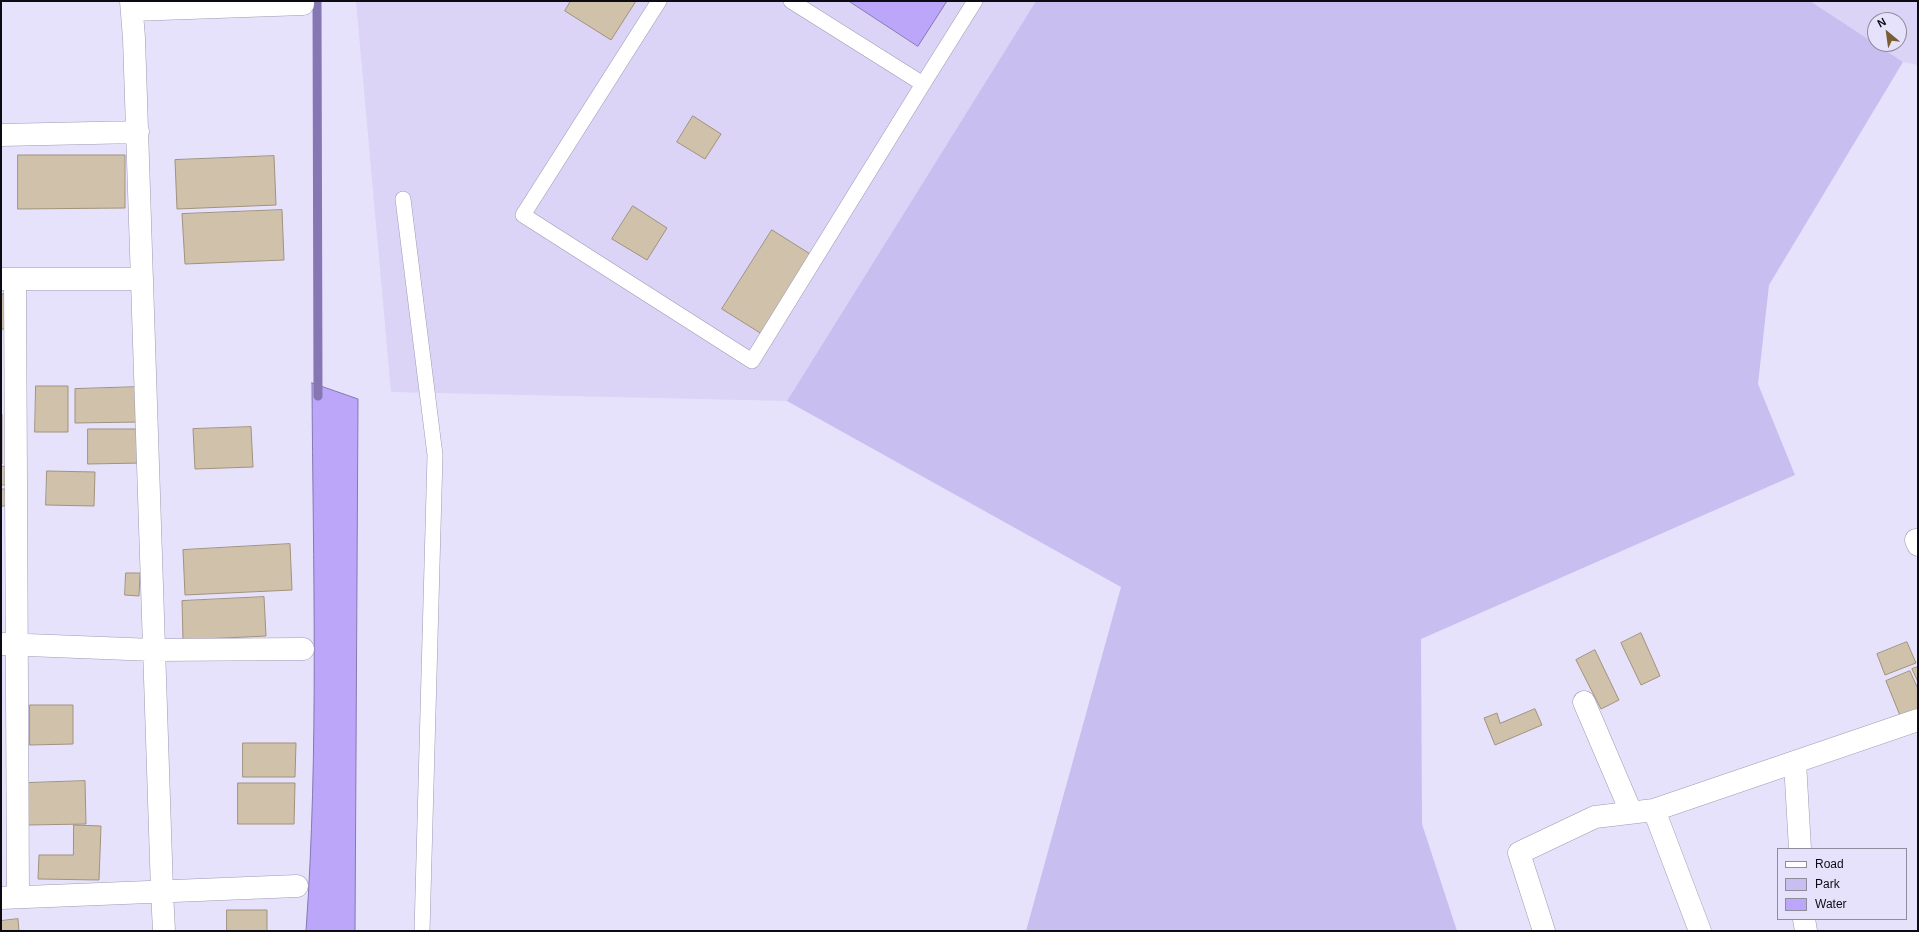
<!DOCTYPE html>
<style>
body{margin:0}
#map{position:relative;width:1919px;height:932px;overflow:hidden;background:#e7e2fc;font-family:Helvetica,sans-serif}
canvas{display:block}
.frame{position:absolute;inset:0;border:2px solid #0c0a12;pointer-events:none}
.legend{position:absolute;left:1777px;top:848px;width:130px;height:72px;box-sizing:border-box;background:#e7e2fc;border:1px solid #8f8c9e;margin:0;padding:5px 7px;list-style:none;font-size:12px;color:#0c0a12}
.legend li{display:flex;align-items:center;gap:8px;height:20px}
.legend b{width:20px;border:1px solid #8f8c9e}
.north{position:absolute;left:1867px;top:12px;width:40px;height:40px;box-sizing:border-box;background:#e7e2fc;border:1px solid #8f8c9e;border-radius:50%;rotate:331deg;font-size:11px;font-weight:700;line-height:16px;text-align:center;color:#0c0a12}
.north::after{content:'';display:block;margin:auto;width:14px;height:18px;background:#785e30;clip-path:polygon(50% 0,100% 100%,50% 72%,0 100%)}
</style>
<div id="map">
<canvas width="1919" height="932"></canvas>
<div class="frame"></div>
<ul class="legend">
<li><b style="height:5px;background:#fff"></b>Road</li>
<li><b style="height:11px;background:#c9bef0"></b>Park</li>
<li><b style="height:11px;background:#bba6f9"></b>Water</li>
</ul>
<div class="north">N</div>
</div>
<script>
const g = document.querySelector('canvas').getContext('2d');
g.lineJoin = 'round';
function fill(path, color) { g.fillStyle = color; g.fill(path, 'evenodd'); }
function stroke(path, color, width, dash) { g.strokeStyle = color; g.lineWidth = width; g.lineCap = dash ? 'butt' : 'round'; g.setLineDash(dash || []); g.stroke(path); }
fill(new Path2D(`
 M356 1H1036L787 401 391 392Z
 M1810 1H1918V65L1903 62 1876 44H1899V20H1875V44Z`), '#dbd4f6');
fill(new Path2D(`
 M1036 1H1810L1903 62 1769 285 1758 384 1795 475 1421 639 1422 824 1457 931H1026L1121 587 787 401Z`), '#c9bef0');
const water = new Path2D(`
 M849 1H947L918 46Z
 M312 383 358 399 355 931H306C319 749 313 566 312 383Z`);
fill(water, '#bba6f9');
stroke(water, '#8677b4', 1);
stroke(new Path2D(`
 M317 1 318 396`), '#8677b4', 9);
const building = new Path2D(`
 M571 1H636L611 40 565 11Z
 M693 116 721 134 705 159 677 142Z
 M18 155H125V208L18 209Z
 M274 156 276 205 177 209 175 160Z
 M633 206 667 228 647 260 612 239Z
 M282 210 284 260 185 264 182 214Z
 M772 230 815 257 765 336 722 309Z
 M1 294H12V329H1Z
 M36 386H68V432H35Z
 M139 387V422L75 423V389Z
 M2 415V464H1V416Z
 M251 427 253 467 195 469 193 429Z
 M88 429H142V463L88 464Z
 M1 466 8 467 7 485H1Z
 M47 471 95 472 94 506 46 505Z
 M1 489H6V506H1Z
 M290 544 292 590 185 595 183 550Z
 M126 573H140L139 596 125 595Z
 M264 597 266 636 183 640 182 601Z
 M1641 633 1660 676 1641 685 1621 643Z
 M1907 642 1916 663 1885 675 1877 654Z
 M1595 650 1619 700 1601 709 1576 660Z
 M1918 667V682L1912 669Z
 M1910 671 1918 689V710L1901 718 1886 681Z
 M30 705H73V744L30 745Z
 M1535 709 1542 725 1495 745 1484 718 1497 713 1500 723Z
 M243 743H296L295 777H243Z
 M85 781 86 824 28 825 27 783Z
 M238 783H295L294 824H238Z
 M74 825 101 826 99 880 38 879 39 855H73Z
 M227 910H267V931H227Z
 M18 919 19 931H1V921Z`);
fill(building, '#d0c2aa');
stroke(building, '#a0927c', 1);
const service = new Path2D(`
 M659 1 523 215 752 361 923 84
 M791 1 923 84 975 1
 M403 199 435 455 422 931`);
const minor = new Path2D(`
 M131 1 134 38 162 891 164 931
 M132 10 303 4
 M1 135 138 132
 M1 279H142
 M15 279 18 897
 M1916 540 1918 545
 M2 644 154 650 303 649
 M1584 702 1631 812
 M1795 762 1800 849
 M1654 810 1700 931
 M1 898 297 886
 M1804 919 1806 931
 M1544 931 1519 853 1595 817 1654 810 1918 720`);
stroke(service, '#9e99b1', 16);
stroke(minor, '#9e99b1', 23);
stroke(service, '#fff', 15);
stroke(minor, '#fff', 22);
</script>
